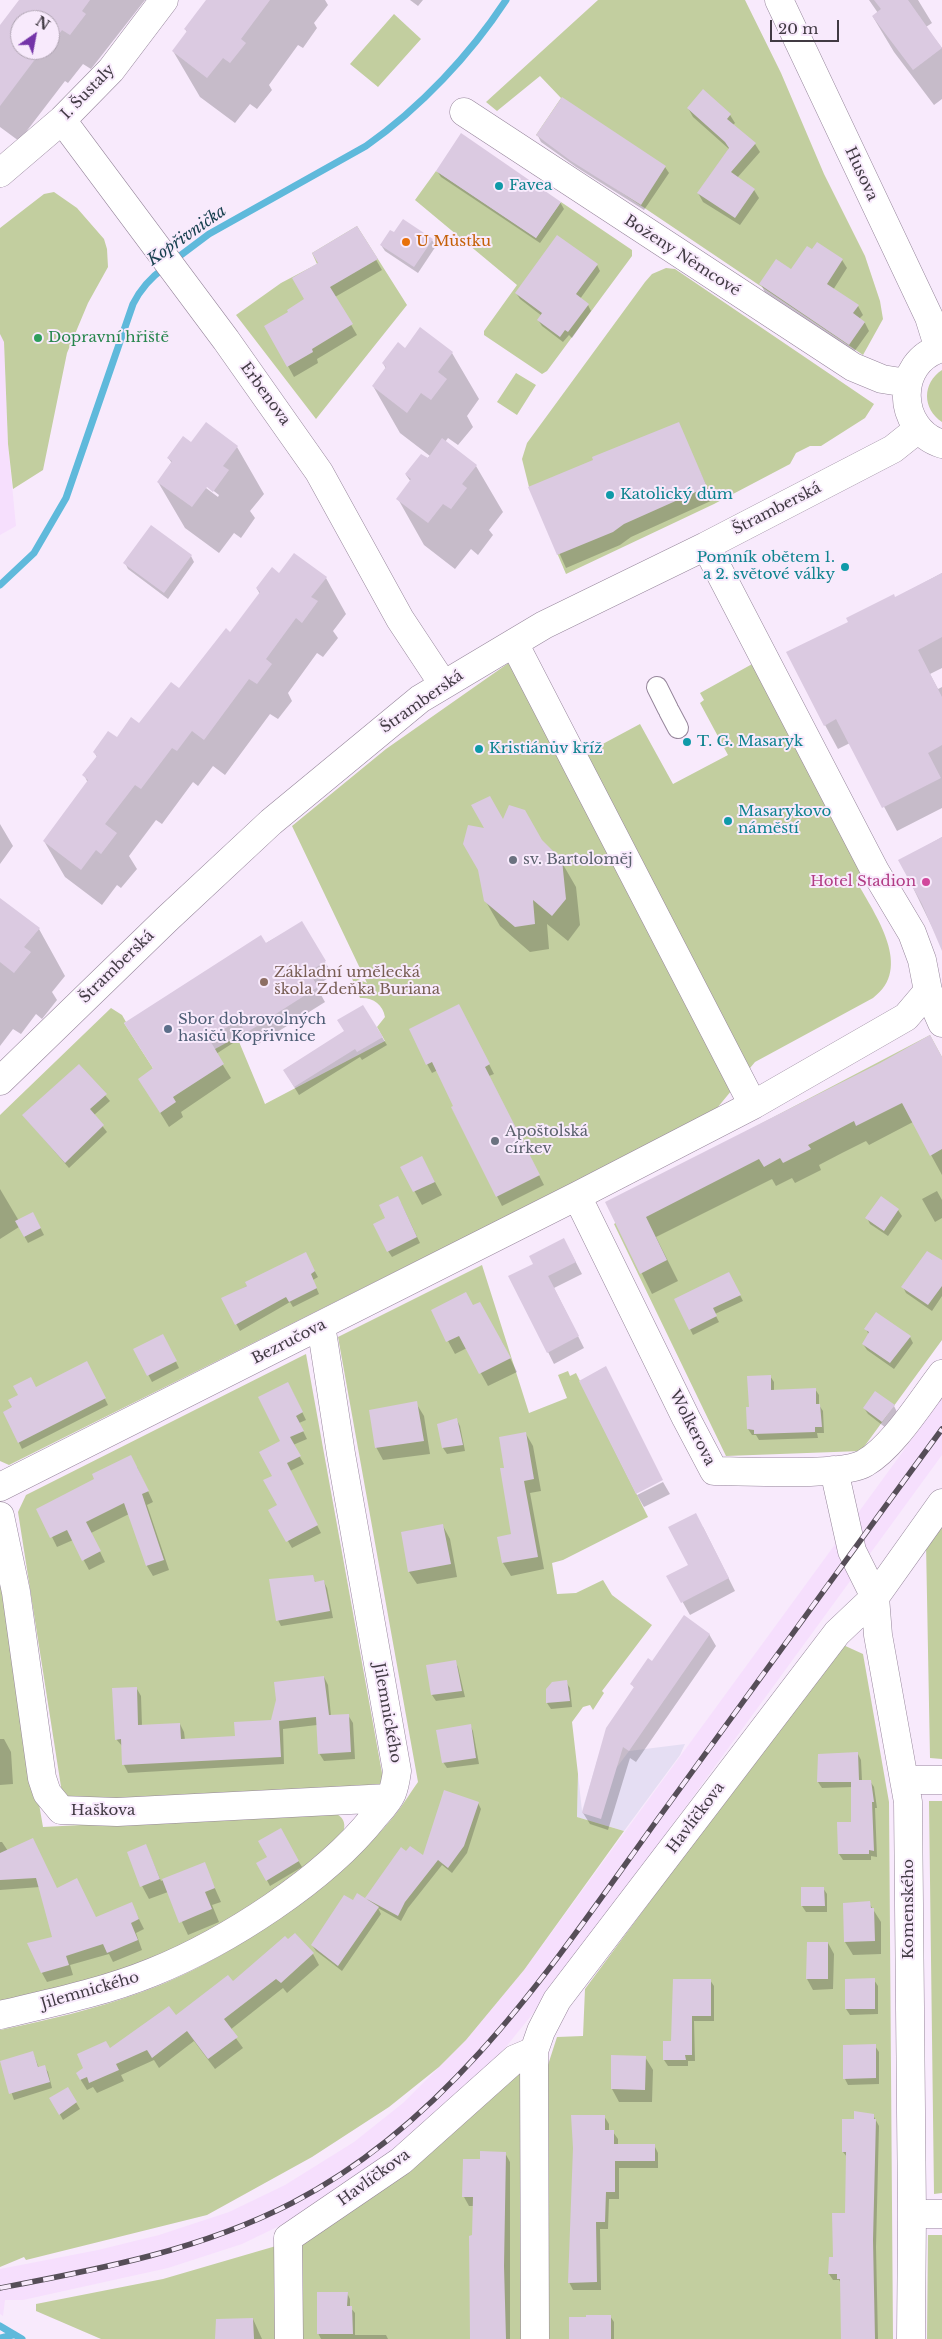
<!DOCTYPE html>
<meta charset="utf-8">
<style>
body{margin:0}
#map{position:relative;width:942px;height:2339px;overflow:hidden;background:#f8eafc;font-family:"Libre Baskerville",serif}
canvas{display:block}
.north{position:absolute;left:10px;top:10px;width:50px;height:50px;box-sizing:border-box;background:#f8eafc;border:1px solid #afa4b2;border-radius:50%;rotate:33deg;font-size:14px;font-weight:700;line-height:20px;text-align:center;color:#413a43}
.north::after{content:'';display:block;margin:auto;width:18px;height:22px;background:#7434a8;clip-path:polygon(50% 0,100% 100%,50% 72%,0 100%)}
.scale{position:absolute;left:770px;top:20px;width:69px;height:22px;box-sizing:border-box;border:2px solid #413a43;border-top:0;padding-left:6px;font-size:15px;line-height:18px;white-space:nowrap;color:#413a43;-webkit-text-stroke:4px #f8eafc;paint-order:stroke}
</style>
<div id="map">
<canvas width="942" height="2339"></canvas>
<div class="north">N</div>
<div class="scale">20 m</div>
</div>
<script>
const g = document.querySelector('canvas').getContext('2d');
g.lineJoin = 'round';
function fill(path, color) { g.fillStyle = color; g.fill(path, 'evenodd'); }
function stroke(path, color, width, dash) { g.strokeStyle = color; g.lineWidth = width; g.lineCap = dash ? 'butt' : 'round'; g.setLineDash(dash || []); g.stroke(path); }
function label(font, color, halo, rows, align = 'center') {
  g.font = font + ' "Libre Baskerville",serif'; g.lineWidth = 4; g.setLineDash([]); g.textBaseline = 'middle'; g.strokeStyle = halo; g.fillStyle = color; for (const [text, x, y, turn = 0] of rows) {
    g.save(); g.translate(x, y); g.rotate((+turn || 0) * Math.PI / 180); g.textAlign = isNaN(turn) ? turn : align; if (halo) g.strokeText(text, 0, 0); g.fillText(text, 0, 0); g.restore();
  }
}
fill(new Path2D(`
 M685 1744 680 1755 624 1831 577 1817 578 1774 582 1811 597 1761 617 1767 629 1751Z`), '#e5def3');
fill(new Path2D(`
 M0 334 4 342 8 444 16 526 0 535Z
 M942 1398V1455L552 1990 488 2069 426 2129 302 2215 242 2244 168 2268 23 2300H5L3 2316 0 2314V2269L98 2250 159 2235 229 2212 285 2185 354 2142 403 2103 466 2040 524 1970Z`), '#f6dffd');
fill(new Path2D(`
 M598 0H745L781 73 824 174 865 256 880 301 883 319 863 355 536 135 561 98 540 76 497 111 486 102Z
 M394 14 421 39 378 87 350 64Z
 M436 171 536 238 561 202 632 250V256L547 371 542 374 484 335V331L517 285 415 200Z
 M54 192 77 208 104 239 107 249 108 267 88 303 67 353 43 470 13 489 8 444 4 342 0 334V228L44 194Z
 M357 226 407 305 316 419 236 315 281 283 317 264 312 253Z
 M666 268 675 269 874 404 865 418 821 446H810L796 453 790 464 714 504 566 574 529 487 522 459 527 443 645 282 652 274Z
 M942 370V422C922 409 922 383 942 370Z
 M516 373 536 385 517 415 497 402Z
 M510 662 584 754 640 724 673 784 728 755 700 703 704 700 700 693 754 663 866 877 857 882C875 915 914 968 873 998L755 1062 713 1113 9 1465 0 1461V1115L111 1008 122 1015 126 1022 124 1023 156 1073 215 1049 237 1037 265 1104 385 1041 377 1027 385 1017C383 1004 372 997 360 998L351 976 367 983 292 826 386 749Z
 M930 1035 942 1057V1340L861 1451 726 1456 614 1224 747 1131Z
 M482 1265 529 1413 567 1398 558 1375 568 1371 570 1376 576 1373 648 1517 563 1560 552 1563 557 1594 576 1593 603 1580 612 1595 652 1625 602 1691 604 1693 593 1710 590 1705 583 1707 572 1722 578 1774 577 1817 624 1831 524 1970 466 2040 439 2067 389 2107 312 2157 207 2215 26 2260 24 2257 0 2267V2030C48 2020 96 2009 142 1992 227 1962 330 1890 389 1822 400 1810 408 1796 418 1782L338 1337Z
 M306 1354 384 1784 79 1802 70 1800 62 1793 18 1512 26 1495Z
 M942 1520V1759L930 1758 926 1543Z
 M0 1579 43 1827 330 1812C344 1815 348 1824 341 1837L281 1887 169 1956 0 2006Z
 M841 1644 863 1654 889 1802 893 2339H547V2068L557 2037 583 2036 585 1989Z
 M929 1801H942V2193L934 2194Z
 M518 2073 524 2076 525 2339H299L300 2246 393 2181 400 2178Z
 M928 2235H942V2339H927Z
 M276 2246 277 2339H101L36 2311V2304L163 2279Z`), '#c2ce9f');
fill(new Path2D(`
 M26 0H145L91 69 83 64 68 83 65 81 19 141 0 127V27ZM20 20H50V50H20Z
 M211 0H325L328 5 314 23 317 28 303 48 298 45 269 85 272 90 257 109 250 104 235 123 200 97 173 51 187 32 185 29Z
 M410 0H423L418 6Z
 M869 0H918L932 23 926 27 942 48V99L934 105 894 52 873 17 878 13Z
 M562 99 665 167 669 173 644 210 576 167 541 142 538 136Z
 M688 108 730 115 735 123 733 125 755 144 760 152 737 178 754 190 759 198 740 225 703 202 698 193 729 149 693 117Z
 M437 171 560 202 564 209 540 243 441 177Z
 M357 227 382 270 335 297 357 335 317 359 318 363 294 377 266 326 290 312 306 300 319 264Z
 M432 240 436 246 418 273 385 251 381 245Z
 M812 250 842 260 847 268 833 290 858 306 863 315 859 319 865 323 869 331 854 352 765 293 761 284 791 271Z
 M597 265 600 271 580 299 588 305 591 311 572 338 569 335 563 342 542 326 538 320 542 316 520 299 516 293Z
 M406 350 452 353 479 399 467 416 473 427 458 445 448 438 445 442 476 466 503 512 489 530 493 535 478 555 471 549 455 569 424 545 398 499 411 482 406 475 430 456 400 433 373 386 386 369 383 363Z
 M678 424 713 500 631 537 620 545 566 568 530 488Z
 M191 443 237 447 264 494 250 511 255 518 241 538 234 533 219 553 185 528 158 482 172 463 168 458ZM206 485 219 495 218 497 206 488Z
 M191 556 194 562 168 599 128 569 125 563Z
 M942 573V668L930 674 938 689 942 687V808L897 831 850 743 838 749 825 725 895 598Z
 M280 575 326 578 346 614 333 631 338 638 323 657 317 653 288 693 292 701 278 719 270 714 225 775 213 766 198 786 193 782 162 824 156 820 129 856 137 869 121 888 117 885 102 905 65 877 44 841 88 783 84 775 97 757 94 752 140 725 179 690 230 633 260 594 257 589Z
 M503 822 543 843 561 861 576 887 580 925 568 941 547 924 549 949 530 952 500 926 485 900 487 830Z
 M0 824 13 846 0 864Z
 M942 837V938L935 933 900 861Z
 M0 914 39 929 65 976 52 992 57 1000 42 1019 36 1014 21 1034 13 1029 0 1046Z
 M301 923 333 975 316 986 325 1002 255 1046 247 1034 216 1054 231 1078 181 1112 183 1117 169 1127 148 1093 154 1069 125 1024Z
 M464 1015 494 1074 489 1076 544 1185 502 1206 452 1108 455 1106 438 1070 432 1073 427 1064Z
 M345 1032 382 1037 387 1045 362 1060 360 1057 299 1095 284 1070Z
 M942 1059V1175L913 1122 869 1145 866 1141 842 1153 819 1165 821 1170 795 1183 792 1178 776 1186 772 1179 656 1237 678 1281 652 1294 607 1203Z
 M79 1065 110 1101 94 1115 107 1132 69 1168 23 1115Z
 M422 1158 442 1195 422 1205 402 1168Z
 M0 1189 19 1221 36 1219 44 1235 28 1243 19 1227 0 1239Z
 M937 1191 942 1200V1218L935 1222 922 1199Z
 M881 1198 898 1210 902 1216 888 1236 870 1224 867 1218Z
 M401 1203 420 1243 392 1257 388 1251 387 1218Z
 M570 1251 582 1274 554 1288 584 1348 554 1364 548 1352 535 1264Z
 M305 1254 318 1277 313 1280 319 1294 293 1307 290 1302 240 1331 223 1299Z
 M942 1262V1296L932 1311 906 1293 903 1287Z
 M732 1280 743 1301 715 1314 719 1322 693 1335 690 1329Z
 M473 1307 502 1342 517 1372 488 1386 467 1348 455 1354 448 1341Z
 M866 1329 910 1337 913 1343 894 1369 867 1350 863 1344 869 1335Z
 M166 1341 179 1368 152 1382 135 1349Z
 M90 1369 108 1405 22 1449 4 1412 13 1408 35 1388Z
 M770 1376 774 1382V1391L815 1389 819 1395V1405L823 1411 824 1433H817L818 1438 788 1439 759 1440 756 1435H752L748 1429 750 1408Z
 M292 1391 306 1420 299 1423 307 1439 293 1445 304 1464 290 1471 321 1533 292 1548 270 1510 278 1506 273 1476Z
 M416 1403 424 1416 430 1454 383 1460 376 1447Z
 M894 1406 897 1412 886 1428 868 1414 864 1408Z
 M457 1420 460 1426 465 1451 447 1454 443 1448 439 1424Z
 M526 1434 533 1446 541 1491 530 1493 544 1569 511 1576 503 1563 499 1538 512 1535 505 1469Z
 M137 1467 153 1502 147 1505 169 1570 153 1576 147 1566 129 1514 91 1533 105 1562 89 1570 73 1540 57 1547 52 1537 96 1480Z
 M663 1482 670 1494 644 1507 637 1495Z
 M443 1526 450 1539 457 1577 417 1584 409 1572Z
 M703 1527 735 1591 690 1615 668 1576 689 1566Z
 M312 1576 316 1583 324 1582 327 1588 333 1618 281 1626 278 1620Z
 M709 1634 716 1646 636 1762 630 1758 608 1830 590 1824 583 1813 635 1689 632 1684 653 1663Z
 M455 1661 458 1667 465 1697 436 1701 432 1695Z
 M324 1677 328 1685 331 1716 348 1715 353 1723 355 1759 324 1761 319 1753 317 1725 283 1729 284 1764 128 1773 124 1765 123 1747 116 1739 137 1689 141 1696 142 1726 180 1724 184 1732 185 1740 236 1738 272 1721Z
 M566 1682 570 1688 572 1707 551 1709 547 1703Z
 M470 1725 473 1731 479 1764 447 1768 443 1762Z
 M0 1739H4L11 1752 13 1784 0 1785Z
 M858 1754 861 1760 862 1781H870L874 1787 877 1808H875L877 1857 871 1856V1860H843L839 1854 852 1823 853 1787 822 1788 818 1782Z
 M478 1803 481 1809 467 1853 452 1873 442 1865 408 1908 401 1921 378 1908 381 1914 342 1971 316 1951 312 1945 353 1902 369 1903 367 1898 424 1857Z
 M280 1830 302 1867 270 1886 258 1863 268 1857Z
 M0 1842H2L8 1851 96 1918 136 1913 144 1929 136 1933 142 1950 113 1962 109 1954 70 1965 73 1975 47 1982 42 1973 54 1938 40 1887 0 1890Z
 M146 1846 161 1881 204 1864 221 1902 212 1905 219 1922 188 1935 168 1892 149 1899 142 1886Z
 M823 1888 827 1894V1912H806L802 1906Z
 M869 1903 881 1922V1954L853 1955 845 1942Z
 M295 1935 313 1954 319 1965 287 1993 283 1988 230 2030 243 2048 215 2069 194 2041 159 2068 154 2060 121 2075 124 2081 97 2093 93 2087 87 2090 77 2074 110 2049 176 2017 233 1983Z
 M808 1943H828L834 1954 833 1989 813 1990 807 1979Z
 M710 1980 714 1986V2021H694L695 2061H688V2066H668L664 2060 673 2043Z
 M874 1980 878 1986V2014L850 2015 846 2009Z
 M875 2046 879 2052V2084L848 2085 845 2079Z
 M33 2053 39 2068 44 2066 48 2072 52 2088 14 2100 1 2062Z
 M645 2057 653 2070 652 2102H619L612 2089Z
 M68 2089 80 2109 63 2120 51 2098Z
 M873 2115 879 2126 876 2247 878 2339H842L841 2283 839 2280H833L829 2274 846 2214 847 2157 843 2152 856 2120Z
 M604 2116 609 2124V2131L613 2132 618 2139V2145H654L658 2153V2168H619V2199H609L608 2229H600L601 2290H573L569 2282Z
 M505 2153 510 2162V2339H471L474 2206H469L464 2197 482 2160Z
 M347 2293 350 2299V2307L355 2313V2335H386L388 2339H321L318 2333Z
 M610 2316 614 2322V2339H570Z
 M253 2319 262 2339H217Z`), '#0003');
stroke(new Path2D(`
 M173 261 209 234 366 146C420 108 470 55 506 0
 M0 585 34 553 66 498 133 304C141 288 150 278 164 268
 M0 2326 22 2339
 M0 2338 13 2335`), '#5fb9db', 7);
fill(new Path2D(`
 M19 0H90L82 11 86 14 70 35 62 30 50 47V20H20V50H42L0 106V25Z
 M206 0H270L241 39 246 43 230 63 223 58 207 78 172 51 187 31 184 29Z
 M874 0H908L942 48 913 70 872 16 881 9Z
 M703 89 731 114 727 119 756 143 731 172 755 189 735 218 697 193 729 148 725 142 687 108Z
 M562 97 666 166 641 205 571 161 536 135Z
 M461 133 561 202 536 238 436 171Z
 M403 219 433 239 414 267 380 245 390 230 394 232Z
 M357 226 378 259 330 287 353 324 312 349 313 352 287 367 264 326 288 312 287 310 304 299 292 278 318 263 312 253Z
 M557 235 598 264 576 294 589 304 568 332 565 330 560 337 537 320 542 313 515 293Z
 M817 242 843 259 827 284 859 305 853 313 865 322 849 345 759 284 776 259 791 269 807 246 812 249Z
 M420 327 453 352 438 372 447 379 431 400 421 393 407 413 372 386 386 367 382 363 398 342 405 348Z
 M206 422 238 446 223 466 229 470 213 492 207 487 192 507 157 482 172 461 167 458 183 436 191 442Z
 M679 422 707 487 624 524 613 532 557 555 528 487 593 460 592 457Z
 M442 438 477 465 462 484 467 488 451 509 443 504 428 523 396 499 411 479 405 474 421 454 428 458Z
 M151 525 192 555 164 593 123 563Z
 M294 553 327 577 311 597 318 601 302 623 296 618 266 659 272 664 257 684 249 679 204 740 192 731 177 751 172 748 141 789 135 785 105 824 117 833 101 854 96 850 81 870 43 841 88 780 82 775 97 756 93 752 108 731 117 737 131 717 139 723 171 682 179 688 226 628 230 632 260 592 256 588 272 567 279 573Z
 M942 573V637L918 650 942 697V745L928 753 941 778 882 808 836 719 824 726 786 652 848 622 846 618 894 594 895 597Z
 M490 796 503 819 509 805 525 810 542 840 562 860 566 899 552 916 533 900 535 924 515 927 484 901 478 870 463 844 468 825 484 828 471 805Z
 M942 837V951L922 904 898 860Z
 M0 898 40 928 24 947 31 952 14 973 0 962Z
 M302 921 326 961 309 972 318 987 246 1033 238 1020 209 1039 224 1064 173 1097 176 1102 160 1113 138 1079 153 1068 124 1023 261 935 266 943Z
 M459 1004 490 1064 485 1067 540 1175 496 1197 451 1107 453 1106 432 1062 426 1065 409 1029Z
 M363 1005 383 1037 357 1052 355 1049 294 1087 283 1070 344 1031 337 1020Z
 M930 1035 942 1057V1149L930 1156 902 1103 856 1126 854 1121 808 1145 811 1149 783 1163 780 1158 764 1167 759 1159 646 1217 667 1260 640 1274 605 1202 880 1063Z
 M79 1064 107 1094 90 1109 104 1125 65 1163 22 1115Z
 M422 1156 435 1182 413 1192 400 1167Z
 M398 1196 417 1237 387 1252 373 1224 385 1218 379 1205Z
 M881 1196 899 1209 884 1231 865 1218Z
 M33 1212 41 1228 24 1237 15 1221Z
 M564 1238 576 1262 548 1276 579 1336 547 1353 508 1276 533 1264 529 1256Z
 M927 1251 942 1260V1286L928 1305 901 1287Z
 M306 1252 315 1271 311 1274 317 1288 289 1302 286 1297 235 1325 221 1298 247 1286 245 1282Z
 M729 1272 741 1295 713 1308 717 1316 689 1330 674 1299Z
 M466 1292 473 1305 480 1302 511 1358 479 1374 459 1336 446 1342 431 1310Z
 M876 1312 911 1336 890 1363 862 1344 869 1332 864 1329Z
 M163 1334 177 1361 147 1376 133 1349Z
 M87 1361 106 1398 18 1443 3 1412 12 1407 8 1400 18 1395 13 1386 31 1377 36 1387Z
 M606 1366 663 1480 636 1494 579 1381Z
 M771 1375V1390L816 1388V1404H820L822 1427H815V1432L784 1433 754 1434V1430L747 1429 746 1407H749L747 1376Z
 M288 1382 303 1412 296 1416 304 1431 290 1437 301 1456 287 1463 318 1525 286 1542 268 1510 277 1505 263 1480 272 1476 259 1452 280 1441 258 1397Z
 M875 1391 895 1405 882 1422 863 1408Z
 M417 1401 424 1441 375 1448 369 1410Z
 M457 1418 463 1445 442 1448 437 1424Z
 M526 1432 534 1479 524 1481 538 1557 502 1563 497 1537 511 1534 500 1468H504L499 1437Z
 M131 1455 149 1491 142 1494 164 1560 146 1566 124 1503 86 1522 101 1551 82 1561 67 1530 50 1538 36 1509 94 1479 92 1474Z
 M696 1513 729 1578 681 1603 666 1576 688 1565 668 1527Z
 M443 1524 451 1564 408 1572 401 1532Z
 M313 1575 315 1582 324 1580 330 1611 276 1621 269 1579Z
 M684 1615 710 1634 629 1751 623 1747 601 1819 582 1813 606 1728 634 1687 630 1684 648 1658 652 1661Z
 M456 1660 462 1691 431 1695 426 1665Z
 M324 1676 329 1715 349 1714 351 1752 318 1754 316 1717 279 1721 281 1757 122 1765 121 1739 115 1740 112 1688 137 1687 138 1725 180 1723 181 1739 235 1736 234 1722 271 1720 276 1700 274 1682Z
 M567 1680 570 1701 546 1703V1689L552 1682Z
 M471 1724 476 1758 442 1763 436 1730Z
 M858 1752 859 1780H871L874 1802H872L874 1851 869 1850V1854H838L837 1822H851V1782H817L818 1754Z
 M444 1790 479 1802 464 1846 448 1868 438 1860 405 1902 398 1916 365 1898 401 1847 406 1851 410 1846 423 1855Z
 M281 1828 299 1861 266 1881 256 1863 267 1857 258 1841Z
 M33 1838 57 1888 77 1878 96 1917 132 1902 139 1919 131 1923 138 1940 107 1953 103 1944 66 1956 69 1965 41 1973 27 1943 52 1937 36 1878 0 1880V1853Z
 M146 1844 160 1879 140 1887 127 1852Z
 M205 1862 215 1888 205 1892 212 1909 179 1923 162 1879Z
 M801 1887H824L825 1906H801Z
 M357 1893 379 1907 338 1966 311 1945 344 1895 353 1900Z
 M870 1901 871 1908H874L875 1941 844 1942 843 1903Z
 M295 1933 314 1953 281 1983 276 1979 224 2019 238 2037 208 2059 187 2031 152 2058 147 2050 116 2064 119 2070 89 2083 87 2077 80 2080 76 2073 83 2068 77 2054 106 2041 110 2048 169 2006 176 2015 228 1975 233 1981 285 1936 288 1939Z
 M807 1942H828V1979H806Z
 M875 1978V2009H845V1979Z
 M673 1979H711V2016H692V2055H685L686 2060H663V2041H671Z
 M876 2044V2078L843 2079V2045Z
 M33 2051 38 2067 45 2065 50 2082 9 2094 0 2061Z
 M611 2055 646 2056 645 2090 611 2089Z
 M68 2087 77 2102 59 2115 49 2098Z
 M854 2111 874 2114V2119H876L873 2240 875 2339H841L840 2279H837V2274H828L829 2257H833L832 2213H845L846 2152H842V2119H854Z
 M571 2115H605V2130H614V2144H655V2161H615V2192H606L605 2222H596L597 2282 568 2283 573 2148Z
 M480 2151 506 2152 504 2266 506 2339H470L469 2236 472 2235 473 2197H462L463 2159H480Z
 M317 2292H348L347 2306H352L353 2334H317Z
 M586 2315H611V2339H569V2317H586Z
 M253 2318 254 2339H215L216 2319Z`), '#dbcae1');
const pedestrian = new Path2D(`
 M657 687 668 709
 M669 711 678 728`);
const minor = new Path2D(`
 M779 0 929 317 939 349
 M464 112 853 367 882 379 907 383
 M62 120 226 340 319 472 400 619 443 684
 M0 173 62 120 111 70 164 0
 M942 348C894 361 896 430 942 444
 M706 546 875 871 912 933 922 960 928 991 942 1023
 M514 643 753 1105
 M0 1081 167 919 271 822 420 699 544 625 706 546 893 449 918 429
 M577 1196 686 1418 714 1471C745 1471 843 1477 865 1463 893 1447 922 1400 942 1374
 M834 1470 852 1551 875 1597 878 1635 908 1802 912 2214 911 2339
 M0 1487 577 1196 753 1105 906 1017 928 991
 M0 1516 16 1592 42 1778 47 1793 61 1810 117 1812 389 1798
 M904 1780H942
 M0 2015C51 2003 104 1992 153 1972 227 1942 324 1880 374 1817 380 1810 388 1802 392 1793 395 1786 396 1778 397 1771L341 1454 321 1325
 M912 2214H942
 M289 2339 288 2238 401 2161 515 2059 534 2051
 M535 2339 534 2051 541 2031 557 2000 837 1633 875 1597 942 1503`);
stroke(pedestrian, '#96869b', 22);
stroke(minor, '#96869b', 29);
stroke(pedestrian, '#fff', 20);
stroke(minor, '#fff', 28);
const rail = new Path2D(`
 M0 2288C100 2269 201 2250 292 2203 458 2117 561 1952 668 1805 759 1680 850 1554 942 1429`);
stroke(rail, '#564e58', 5.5);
stroke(rail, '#f8eafc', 4, [11]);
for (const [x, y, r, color] of [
 [499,186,5,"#0f9aa8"],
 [406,242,5,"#e8710a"],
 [38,338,5,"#2e9e5b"],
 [610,495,5,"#0f9aa8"],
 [845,567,5,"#0f9aa8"],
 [687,742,5,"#0f9aa8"],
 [479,749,5,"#0f9aa8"],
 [728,821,5,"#0f9aa8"],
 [513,860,5,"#6b7280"],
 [926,882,5,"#d1479c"],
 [264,982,5,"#8d6e63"],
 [168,1029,5,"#5c6f8a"],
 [495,1141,5,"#6b7280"]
]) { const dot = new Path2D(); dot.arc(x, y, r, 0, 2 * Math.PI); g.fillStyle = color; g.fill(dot); stroke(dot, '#f8eafc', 2); }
label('15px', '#413a43', '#f8eafc', [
 ["I. Šustaly",88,92,-46],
 ["Husova",861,174,65],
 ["Boženy Němcové",682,256,33],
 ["Erbenova",265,394,54],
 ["Štramberská",777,509,-27],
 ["Štramberská",422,702,-35],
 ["Štramberská",117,967,-44],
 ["Bezručova",289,1342,-27],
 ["Wolkerova",692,1428,63],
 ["Jilemnického",387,1713,80],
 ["Haškova",103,1811],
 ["Havlíčkova",696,1818,-53],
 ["Komenského",909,1909,-90],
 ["Jilemnického",90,1991,-16],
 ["Havlíčkova",374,2178,-36]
]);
label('15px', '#0d838f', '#f8eafc', [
 ["Favea",509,186],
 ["Katolický dům",620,495],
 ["Pomník obětem 1.",835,558,"right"],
 ["a 2. světové války",835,575,"right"],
 ["T. G. Masaryk",697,742],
 ["Kristiánův kříž",489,749],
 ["Masarykovo",738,812],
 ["náměstí",738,829]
], 'left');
label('15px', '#c56008', '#f8eafc', [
 ["U Můstku",416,242]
], 'left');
label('15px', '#27864d', '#f8eafc', [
 ["Dopravní hřiště",48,338]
], 'left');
label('15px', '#5b616d', '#f8eafc', [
 ["sv. Bartoloměj",523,860],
 ["Apoštolská",505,1132],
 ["církev",505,1149]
], 'left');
label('15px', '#b23c85', '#f8eafc', [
 ["Hotel Stadion",916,882]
], 'right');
label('15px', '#785e54', '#f8eafc', [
 ["Základní umělecká",274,973],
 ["škola Zdeňka Buriana",274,990]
], 'left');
label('15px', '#4e5e75', '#f8eafc', [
 ["Sbor dobrovolných",178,1020],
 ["hasičů Kopřivnice",178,1037]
], 'left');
label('italic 16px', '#194150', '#f8eafc', [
 ["Kopřivnička",187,236,-35]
]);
</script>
